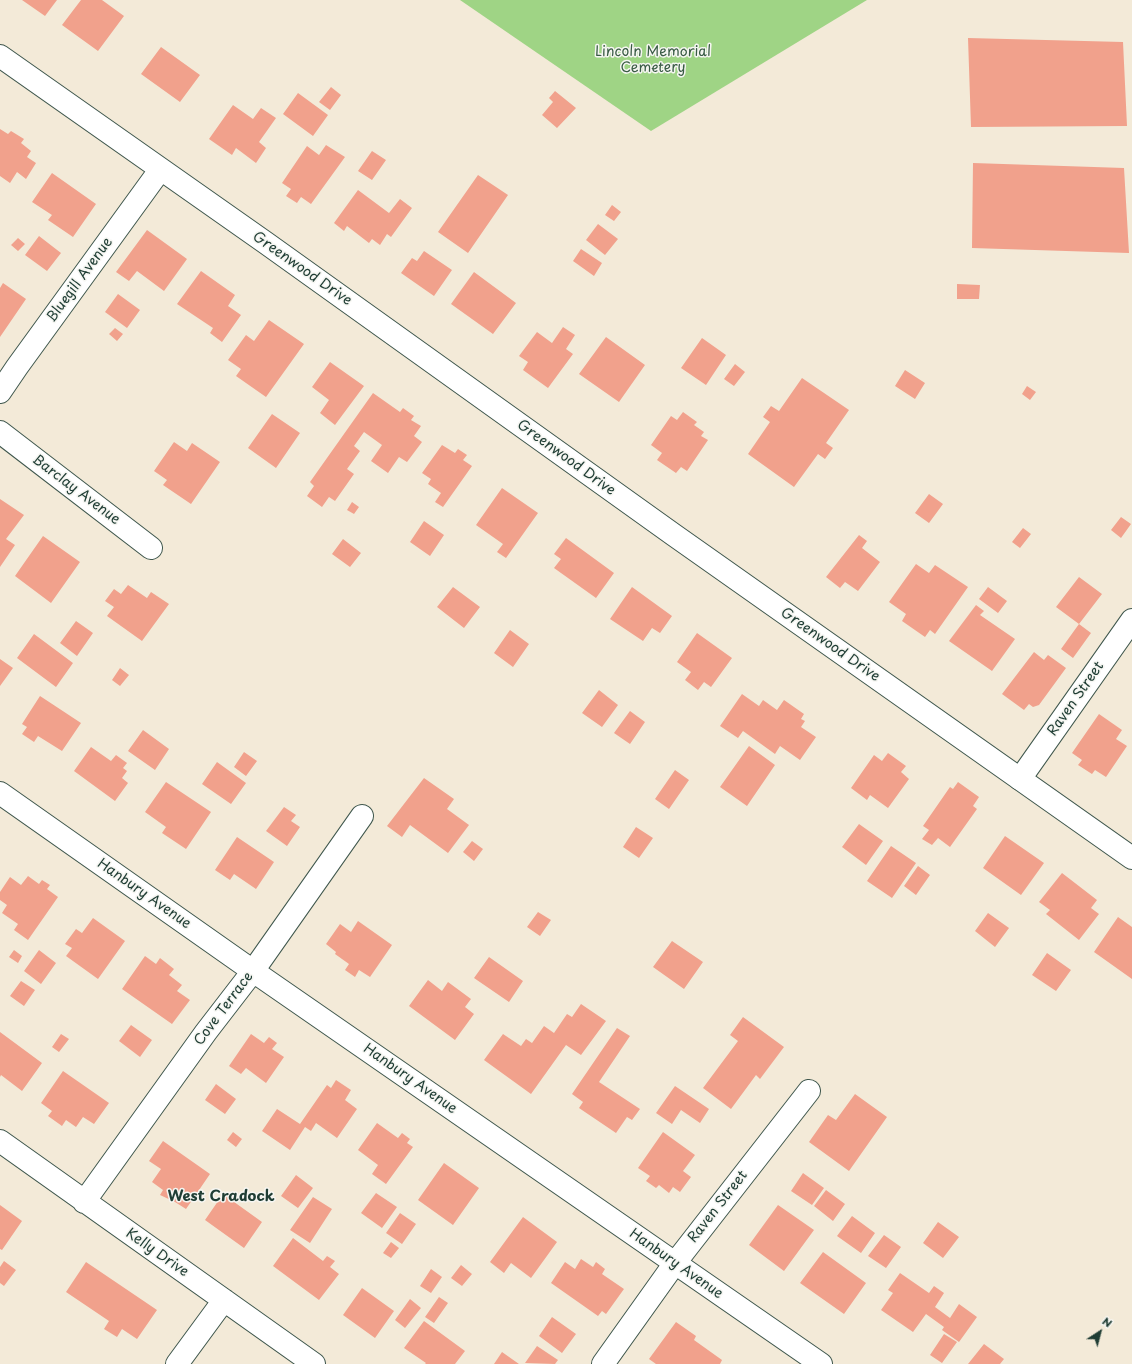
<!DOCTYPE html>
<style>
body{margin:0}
#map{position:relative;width:1132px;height:1364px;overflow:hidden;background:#f3ead8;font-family:"Playpen Sans",sans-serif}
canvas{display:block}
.north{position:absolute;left:1080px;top:1312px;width:40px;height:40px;-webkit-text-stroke:3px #f6f6f2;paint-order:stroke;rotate:36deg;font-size:11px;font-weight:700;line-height:16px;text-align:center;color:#1f3d34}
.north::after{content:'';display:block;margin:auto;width:14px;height:18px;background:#1f3d34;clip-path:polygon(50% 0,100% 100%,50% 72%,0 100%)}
</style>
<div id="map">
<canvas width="1132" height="1364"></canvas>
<div class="north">N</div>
</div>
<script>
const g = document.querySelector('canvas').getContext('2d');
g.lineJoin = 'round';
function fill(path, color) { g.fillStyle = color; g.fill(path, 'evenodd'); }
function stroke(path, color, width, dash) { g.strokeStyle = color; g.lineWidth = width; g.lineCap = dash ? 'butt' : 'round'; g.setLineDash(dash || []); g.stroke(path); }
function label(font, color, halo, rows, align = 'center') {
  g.font = font + ' "Playpen Sans",sans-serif'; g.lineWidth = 3; g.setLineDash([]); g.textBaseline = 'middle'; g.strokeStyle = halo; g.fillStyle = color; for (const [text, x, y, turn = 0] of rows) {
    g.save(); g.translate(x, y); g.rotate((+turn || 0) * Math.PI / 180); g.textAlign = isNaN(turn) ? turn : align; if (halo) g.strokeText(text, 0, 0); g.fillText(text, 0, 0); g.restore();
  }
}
fill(new Path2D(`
 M460 0H867L651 131Z`), '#9fd485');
fill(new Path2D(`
 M22 0H57L45 16Z
 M81 0H102L124 16 98 51 62 25Z
 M968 38 1123 42 1127 126 971 127Z
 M161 47 200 75 180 102 141 74Z
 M331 87 341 95 330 110 319 102Z
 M555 91 576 108 557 128 542 115 553 102 549 98Z
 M298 93 328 115 313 136 283 114Z
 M233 105 253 119 261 108 276 118 259 142 266 148 256 163 236 148 232 155 209 139Z
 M0 129 8 134 11 131 24 139 21 143 31 151 27 157 36 163 26 179 17 172 10 183 0 176Z
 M326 145 345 157 311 204 301 197 297 203 286 196 291 189 282 183 307 146 319 155Z
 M372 151 386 160 372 180 358 171Z
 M973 163 1124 168 1129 253 972 248Z
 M52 173 96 204 73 237 48 220 52 215 32 202Z
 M478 175 508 195 468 253 438 232Z
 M358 190 389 213 400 199 412 208 391 237 387 234 380 245 372 239 369 243 347 226 344 231 334 223Z
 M612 205 621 212 614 221 605 215Z
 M598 224 618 239 605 255 586 240Z
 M147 230 187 259 164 291 137 271 129 281 116 272Z
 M39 236 61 253 47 271 25 255Z
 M18 238 25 244 18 251 11 245Z
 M581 249 602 263 594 276 573 261Z
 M424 251 452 270 434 296 401 273 412 258 417 261Z
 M201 271 235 295 228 306 241 315 222 342 210 333 213 328 177 304Z
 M474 272 516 303 493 334 451 304Z
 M3 283 26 299 0 337V288Z
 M957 284 980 285 979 299H957Z
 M118 294 140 310 127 328 105 312Z
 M269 320 304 344 266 397 236 376 241 369 228 360 246 335 254 341Z
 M563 327 575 335 566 349 573 354 548 388 523 370 528 362 519 356 537 332 552 343Z
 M115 328 123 334 117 341 109 334Z
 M606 337 645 365 619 402 579 374Z
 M702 338 726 355 706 385 681 368Z
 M330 362 364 386 335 425 320 413 329 400 312 387Z
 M735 364 745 372 734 386 724 379Z
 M905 370 925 383 915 399 895 386Z
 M802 378 849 410 826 443 833 448 825 459 818 454 794 487 748 454 770 422 763 417 771 406 779 411Z
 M1027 386 1036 392 1030 400 1022 394Z
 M373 393 400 412 403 408 414 416 411 420 421 426 414 436 422 442 407 462 399 457 388 473 371 461 382 445 364 432 354 446 360 451 347 469 354 474 335 501 329 497 322 507 307 496 314 486 310 482Z
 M683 412 697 422 694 425 704 432 701 436 708 440 687 471 681 467 676 473 657 460 662 453 651 445 671 416 677 420Z
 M272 414 300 433 276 468 248 448Z
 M174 442 187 451 192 443 220 462 191 504 163 485 167 480 154 471Z
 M442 445 455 453 458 449 467 455 463 460 472 466 443 507 435 502 441 493 428 484 431 479 422 473Z
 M502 488 538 513 506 558 497 552 503 544 476 525Z
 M929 494 943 504 929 523 915 513Z
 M0 499 24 515 6 539 15 545 0 567Z
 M352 502 359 507 354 514 347 510Z
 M1121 517 1131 524 1121 538 1111 530Z
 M424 521 444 535 430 556 410 542Z
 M1023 528 1031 534 1020 548 1012 542Z
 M859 535 867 541 862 548 880 562 858 591 845 582 840 588 826 577Z
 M43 536 80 562 51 603 15 576Z
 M566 538 614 573 596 598 554 568 561 559 554 554Z
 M343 539 361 553 350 567 332 554Z
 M916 564 929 573 935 565 968 587 935 634 930 630 925 637 902 621 906 614 889 602Z
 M1079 577 1102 594 1079 624 1056 607Z
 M128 585 147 598 151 592 169 604 142 641 107 616 114 607 105 601 114 589 121 594Z
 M453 587 480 607 464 628 437 607Z
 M632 587 672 616 660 633 652 628 643 641 610 619Z
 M988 587 1007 601 998 613 979 599Z
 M976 605 984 611 980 615 1015 639 992 671 949 641Z
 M76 621 93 633 77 656 60 643Z
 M1079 624 1091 633 1073 658 1061 649Z
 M510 630 529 644 513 667 494 653Z
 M697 633 732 658 711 687 704 682 698 690 685 680 691 672 677 662Z
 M34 634 73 663 56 687 17 658Z
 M1034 652 1044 660 1048 655 1066 668 1039 705 1033 707 1029 704 1024 710 1002 694Z
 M0 659 13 668 0 686Z
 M120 668 129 675 120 686 112 680Z
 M599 690 618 705 602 727 582 713Z
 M742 694 759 706 763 700 777 710 784 700 804 714 801 719 805 721 801 727 816 737 800 760 780 746 775 754 743 731 738 738 720 726Z
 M40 696 81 723 62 751 38 736 34 742 22 734 27 727 22 724Z
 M630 711 645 722 630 744 614 733Z
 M1099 714 1122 730 1116 739 1127 746 1106 777 1095 770 1092 774 1078 765 1082 760 1072 753Z
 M143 730 169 749 155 770 128 751Z
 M749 746 775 765 747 806 720 787Z
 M91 747 111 761 116 755 127 763 123 768 127 771 122 778 128 783 115 801 74 771Z
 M244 752 257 761 246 776 234 767Z
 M888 753 906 766 901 772 909 779 888 808 870 795 867 800 851 788 874 755 882 761Z
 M217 762 246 783 231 804 202 784Z
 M675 770 689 780 669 809 655 799Z
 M424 778 454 799 447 809 469 825 448 853 410 825 402 837 387 826Z
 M166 782 211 812 186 849 162 833 166 827 145 812Z
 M958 782 979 797 973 806 977 809 950 847 938 838 932 845 922 839 929 830 923 826 950 787 953 789Z
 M284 807 296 815 291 821 300 827 287 846 266 831Z
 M859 824 883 841 866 865 842 847Z
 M636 827 653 838 639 858 623 847Z
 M1005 836 1044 863 1021 895 983 868Z
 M237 837 274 862 256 889 234 874 230 880 215 870Z
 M472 841 483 849 474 861 463 852Z
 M891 846 916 863 892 898 867 881Z
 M918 866 930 875 916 895 904 886Z
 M1062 873 1097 900 1091 908 1099 914 1079 940 1046 914 1050 910 1039 902Z
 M28 876 39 884 42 880 50 885 47 889 58 897 28 940 14 930 18 924 2 913 7 905 0 900V892L10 877 21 885Z
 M538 912 551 920 540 936 527 927Z
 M988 913 1009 928 995 947 975 931Z
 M1118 917 1132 927V979L1094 952Z
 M93 918 125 941 98 979 66 956 72 948 65 944 76 929 82 933Z
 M358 921 392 945 370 977 359 970 355 977 345 970 349 964 335 954 336 952 326 944 340 924 351 932Z
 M672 941 703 962 684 989 653 967Z
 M14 950 22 956 18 963 9 957Z
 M39 950 56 963 41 984 24 971Z
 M1047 953 1071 970 1056 991 1032 975Z
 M145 956 156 964 160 958 174 969 169 975 182 985 177 991 190 1000 172 1024 122 989Z
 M489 957 523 981 509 1002 474 978Z
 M428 980 442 991 448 982 471 999 465 1007 474 1014 455 1040 409 1006Z
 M21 981 35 990 24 1006 10 996Z
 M581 1004 606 1021 581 1055 566 1045 531 1094 484 1060 503 1034 521 1046 526 1039 532 1043 544 1026 554 1033 567 1014 572 1017Z
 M743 1017 784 1047 760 1079 756 1075 731 1109 703 1088 738 1041 730 1035Z
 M131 1025 152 1040 140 1057 119 1041Z
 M617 1028 630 1036 599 1082 640 1109 632 1120 627 1117 616 1133 579 1108 583 1102 572 1094Z
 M0 1032 42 1063 22 1091 1 1075 0 1077Z
 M61 1034 69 1039 59 1052 52 1047Z
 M251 1034 264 1043 269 1037 277 1043 272 1049 284 1057 266 1083 246 1068 241 1074 229 1066Z
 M63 1071 109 1103 94 1124 83 1117 76 1127 66 1120 62 1126 48 1116 52 1111 41 1103Z
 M336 1080 351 1090 345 1100 357 1109 337 1138 316 1123 311 1131 305 1127 290 1150 262 1131 277 1109 300 1124 327 1085 331 1088Z
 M216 1084 236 1099 225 1114 205 1100Z
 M675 1086 709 1109 700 1123 681 1110 672 1124 656 1113Z
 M855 1094 887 1117 849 1171 809 1142 828 1115 836 1120Z
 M377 1123 398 1138 402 1133 410 1139 407 1143 413 1147 386 1184 372 1174 378 1165 358 1150Z
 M233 1132 242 1139 236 1147 227 1140Z
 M663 1132 695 1155 683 1171 691 1177 680 1192 673 1187 669 1193 659 1185 656 1188 646 1181 650 1176 638 1168Z
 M163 1141 210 1174 186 1209 175 1202 160 1195 163 1190 152 1182 161 1169 149 1161Z
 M444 1163 479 1188 453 1225 418 1200Z
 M803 1173 824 1188 812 1205 791 1191Z
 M296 1175 313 1188 298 1208 281 1196Z
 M826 1190 845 1204 833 1221 814 1206Z
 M376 1193 397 1207 382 1228 361 1213Z
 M223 1194 262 1222 244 1248 205 1220Z
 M313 1197 332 1209 310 1243 290 1230Z
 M0 1205 22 1221 2 1250 0 1249Z
 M778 1205 814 1230 784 1271 749 1245Z
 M400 1213 416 1224 402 1244 386 1233Z
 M852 1216 875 1233 861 1253 837 1236Z
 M523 1217 557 1242 531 1278 511 1263 504 1273 490 1262Z
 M938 1222 959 1237 943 1258 923 1243Z
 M884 1235 901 1247 886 1268 868 1256Z
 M293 1238 323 1261 327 1256 335 1261 330 1267 339 1274 319 1300 273 1266Z
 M391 1242 399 1248 391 1258 383 1253Z
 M823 1252 866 1283 844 1314 800 1283Z
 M581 1259 593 1267 596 1262 605 1269 602 1274 624 1289 606 1314 602 1311 598 1316 551 1283 565 1262 575 1269Z
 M4 1261 16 1270 4 1286 0 1283V1267Z
 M86 1262 157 1310 137 1339 122 1329 117 1337 104 1329 109 1321 66 1292Z
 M461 1265 472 1274 462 1286 451 1278Z
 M431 1269 442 1277 431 1293 420 1286Z
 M900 1273 929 1293 934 1286 944 1293 935 1307 950 1318 959 1304 977 1317 959 1342 942 1330 944 1327 926 1314 913 1332 881 1310 893 1293 888 1290Z
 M362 1288 394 1311 375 1338 343 1315Z
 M439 1297 448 1303 434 1323 425 1317Z
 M410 1299 421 1308 405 1328 395 1320Z
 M552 1317 576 1334 562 1353 539 1336Z
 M424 1321 465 1351 455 1364H425L426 1363 404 1348Z
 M676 1322 696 1336 694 1340 722 1360 720 1364H656L649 1359Z
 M944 1334 957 1342 942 1363 930 1355Z
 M984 1344 1004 1359 1000 1364H968Z
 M537 1346 558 1360 555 1364 525 1363Z
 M502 1352 519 1364H494Z`), '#f1a18c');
const minor = new Path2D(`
 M0 392 17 367 160 170
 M0 432 151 548
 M1020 779 1132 620
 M0 793 253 971 821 1364
 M0 1141 314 1364
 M84 1202 206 1032 253 971 362 816
 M177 1364 224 1300
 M603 1364 675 1263 809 1091`);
const tertiary = new Path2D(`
 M0 56 266 243 674 535 1132 858`);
stroke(minor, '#3f574d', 24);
stroke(tertiary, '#3f574d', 24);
stroke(minor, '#fff', 22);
stroke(tertiary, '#fff', 22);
label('14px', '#395b44', '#f6f6f2', [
 ["Lincoln Memorial",653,52],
 ["Cemetery",653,68]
]);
label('14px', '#1f3d34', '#f6f6f2', [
 ["Greenwood Drive",302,269,35],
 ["Bluegill Avenue",80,280,-54],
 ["Greenwood Drive",566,458,36],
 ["Barclay Avenue",76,490,37],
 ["Greenwood Drive",830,645,35],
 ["Raven Street",1076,699,-55],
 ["Hanbury Avenue",144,894,35],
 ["Cove Terrace",224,1009,-53],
 ["Hanbury Avenue",410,1079,35],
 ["Raven Street",718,1207,-52],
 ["Kelly Drive",157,1253,35],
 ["Hanbury Avenue",676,1264,35]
]);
label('bold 15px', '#1f3d34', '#f6f6f2', [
 ["West Cradock",221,1197]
]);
</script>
